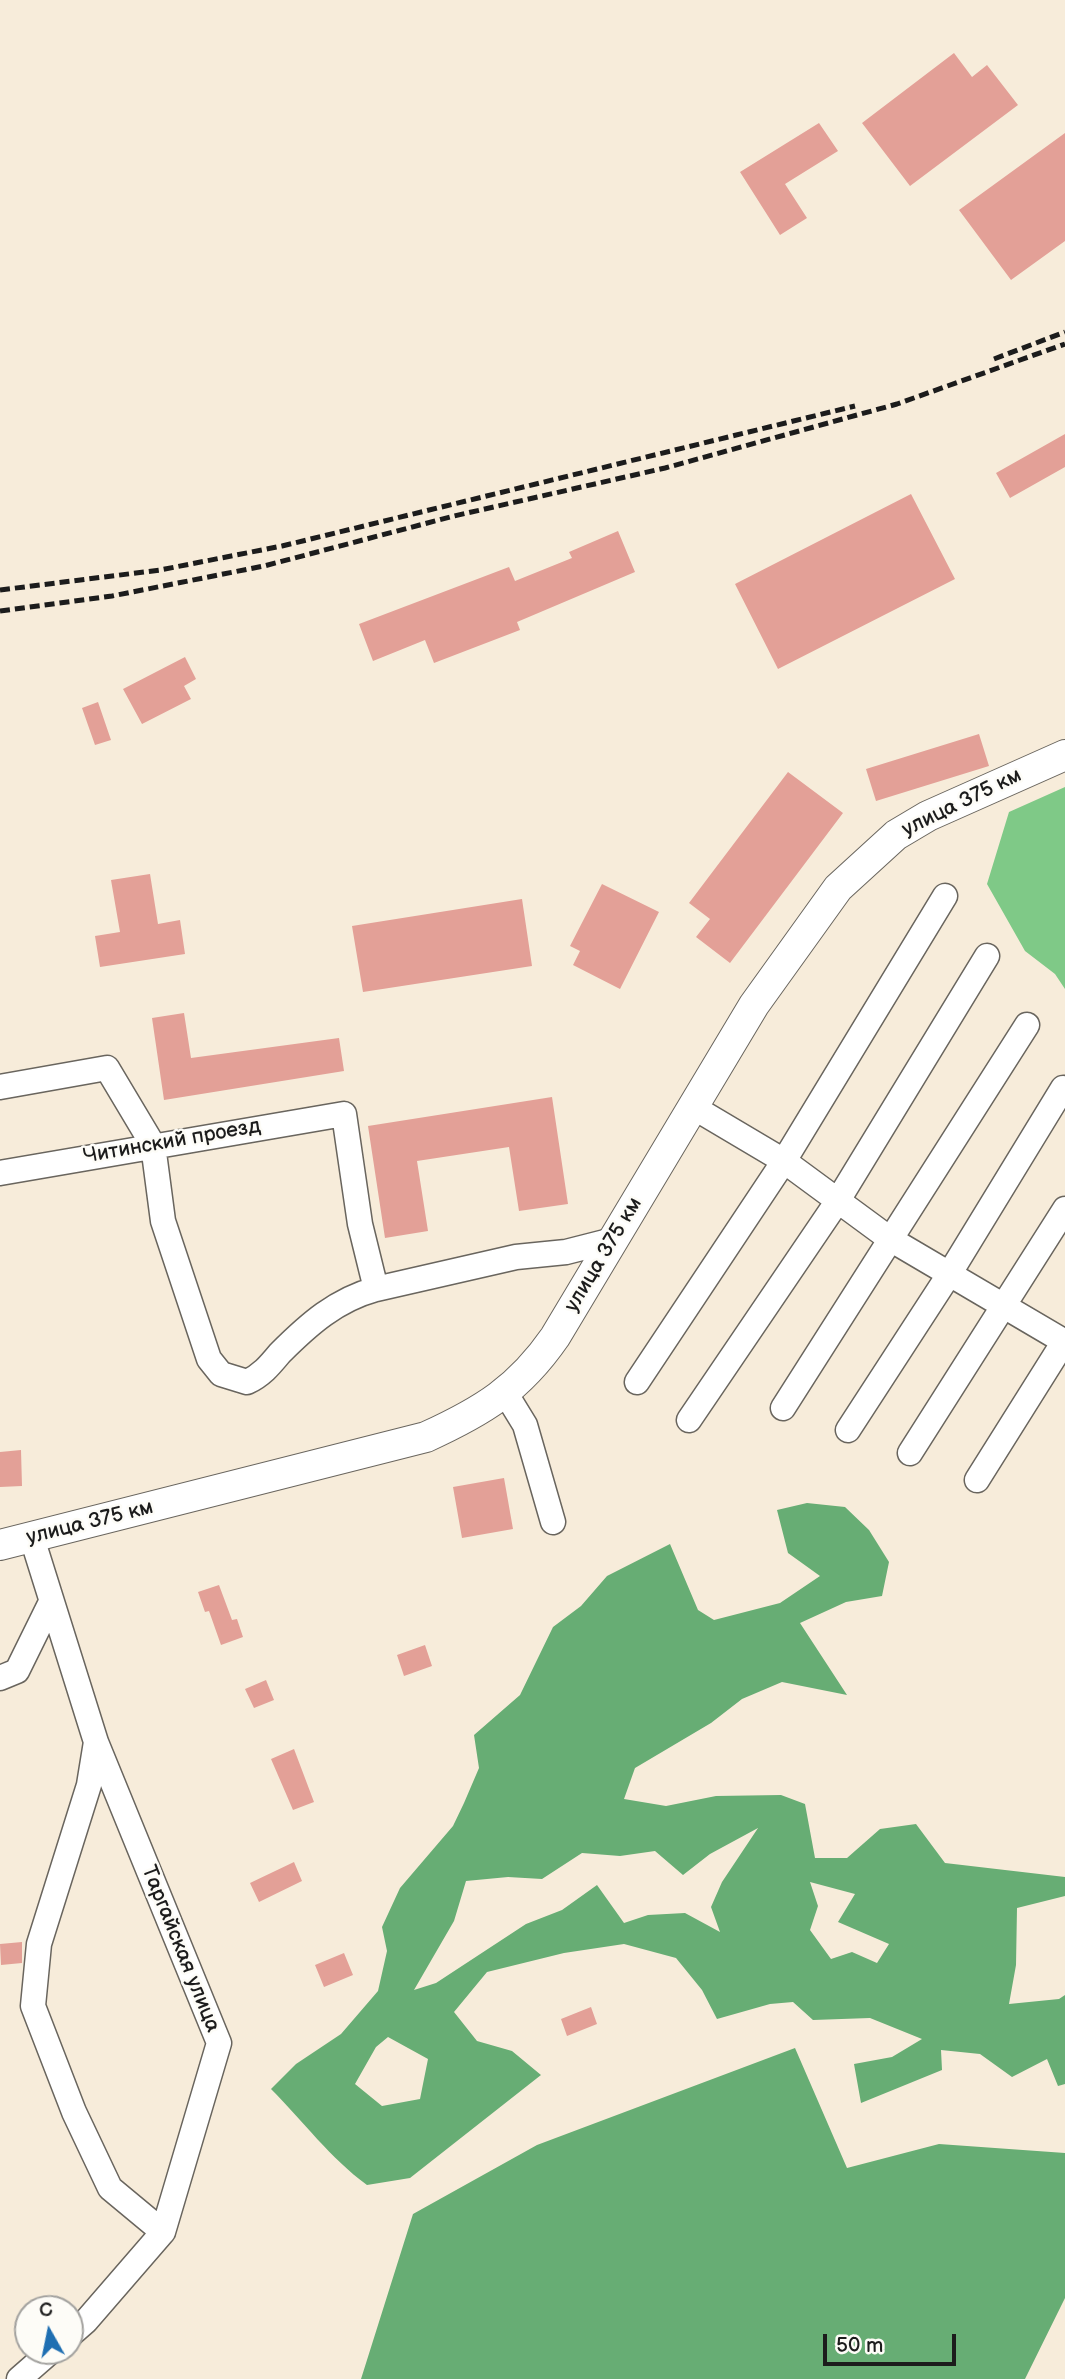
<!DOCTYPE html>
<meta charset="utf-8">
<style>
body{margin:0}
#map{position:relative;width:1065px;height:2379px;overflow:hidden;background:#f7ecda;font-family:"Balsamiq Sans",sans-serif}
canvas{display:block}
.north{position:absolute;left:14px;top:2295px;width:70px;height:70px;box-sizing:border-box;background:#fdfcf7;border:2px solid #a3a29f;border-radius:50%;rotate:351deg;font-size:19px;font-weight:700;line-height:28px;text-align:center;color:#1c1c1c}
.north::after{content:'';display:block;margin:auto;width:24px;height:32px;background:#1f6fb2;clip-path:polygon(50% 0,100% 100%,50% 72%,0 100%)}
.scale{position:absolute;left:823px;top:2334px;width:133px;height:32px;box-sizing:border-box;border:4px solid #1c1c1c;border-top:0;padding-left:9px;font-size:21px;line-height:24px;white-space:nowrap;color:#1c1c1c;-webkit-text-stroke:5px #fdfcf7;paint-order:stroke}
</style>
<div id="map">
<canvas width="1065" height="2379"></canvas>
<div class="north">С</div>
<div class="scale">50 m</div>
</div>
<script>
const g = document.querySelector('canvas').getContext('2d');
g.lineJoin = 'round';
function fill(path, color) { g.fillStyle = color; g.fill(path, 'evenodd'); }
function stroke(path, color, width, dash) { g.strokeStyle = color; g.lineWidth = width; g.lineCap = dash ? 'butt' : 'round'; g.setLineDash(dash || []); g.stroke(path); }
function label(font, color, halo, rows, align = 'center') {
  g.font = font + ' "Balsamiq Sans",sans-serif'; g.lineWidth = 5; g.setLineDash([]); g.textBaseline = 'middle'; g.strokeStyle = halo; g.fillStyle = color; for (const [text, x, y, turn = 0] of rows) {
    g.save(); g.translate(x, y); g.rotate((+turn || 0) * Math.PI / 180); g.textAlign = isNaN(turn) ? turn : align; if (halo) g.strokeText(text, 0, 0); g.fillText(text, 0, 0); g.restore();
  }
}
fill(new Path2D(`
 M1065 787V989L1055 974 1025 951 987 884 1009 812Z`), '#7fc987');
fill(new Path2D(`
 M807 1503 845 1507 869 1530 889 1562 882 1596 846 1602 800 1623 847 1695 782 1682 742 1699 711 1723 635 1768 624 1799 666 1806 716 1796 781 1795 805 1804 815 1858H847L880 1829 916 1824 945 1863 1065 1877V1896L1017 1908 1016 1965 1009 2004 1059 1999 1065 1995V2084L1058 2086 1047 2059 1012 2077 980 2054 941 2050 942 2070 861 2103 854 2064 892 2057 922 2039 870 2018 813 2020 793 2002 770 2004 717 2019 702 1990 676 1958 624 1944 564 1953 487 1972 454 2012 477 2041 512 2051 541 2075 410 2178 367 2185C330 2158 303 2121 271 2089L296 2064 341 2034 378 1991 387 1951 382 1927 400 1888 453 1826 464 1803 479 1768 474 1735 520 1695 553 1627 581 1606 607 1576 670 1544 698 1610 714 1620 780 1603 820 1576 788 1553 777 1510ZM758 1828 722 1882 711 1907 720 1932 685 1913 648 1915 624 1923 597 1885 562 1910 526 1924 436 1983 414 1990 454 1921 466 1881 508 1877 542 1879 582 1853 620 1856 655 1851 683 1875 710 1854ZM810 1882 855 1894 838 1922 889 1944 877 1963 852 1952 831 1959 810 1930 818 1906ZM388 2037 428 2059 420 2099 382 2106 355 2084 376 2047Z
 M795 2048 847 2168 939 2144 1065 2153V2298L1025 2379H361L413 2214 537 2145Z`), '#67ad74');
fill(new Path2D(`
 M954 53 972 77 987 65 1018 105 910 186 862 123Z
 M819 123 838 151 785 184 807 218 780 235 740 172Z
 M1065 133V241L1011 280 959 210Z
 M1065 434V467L1010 498 996 473Z
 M911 494 955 579 778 669 735 584Z
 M618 531 635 572 517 622 520 630 434 663 425 640 373 661 359 624 509 567 515 581 572 558 569 552Z
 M185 657 196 679 184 686 191 699 142 724 123 689Z
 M98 702 111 740 95 745 82 708Z
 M979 734 989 766 876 801 866 769Z
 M788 772 843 813 730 963 696 937 710 919 689 903Z
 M150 874 158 924 180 920 185 954 100 967 95 936 120 932 111 880Z
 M602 884 659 912 620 989 573 965 580 951 570 946Z
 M522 899 532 966 363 992 352 926Z
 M184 1013 191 1058 339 1038 344 1071 164 1100 152 1018Z
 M552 1097 568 1204 519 1211 509 1147 417 1161 428 1231 385 1238 368 1126Z
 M21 1450 22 1486 0 1487V1452Z
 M504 1478 513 1529 462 1538 453 1487Z
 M219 1585 232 1620 237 1619 243 1637 221 1645 209 1611 205 1612 198 1592Z
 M425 1645 432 1666 404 1676 397 1655Z
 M266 1680 274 1700 254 1708 245 1689Z
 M294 1749 314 1802 293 1810 271 1759Z
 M294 1862 302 1881 259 1902 250 1883Z
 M22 1942V1963L1 1965 0 1944Z
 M344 1953 353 1975 324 1987 315 1965Z
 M591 2007 597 2024 567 2036 561 2019Z`), '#e3a097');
const minor = new Path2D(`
 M0 1087 107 1068 153 1145 163 1221 209 1359 221 1374 247 1382C262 1375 270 1365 280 1353 309 1324 336 1300 376 1289
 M693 1107 784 1161 890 1239 1065 1342
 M0 1173 344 1114 360 1224 376 1289 516 1257 566 1252 613 1240
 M637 1382 784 1161 945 896
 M506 1394 525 1425 553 1522
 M783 1408 1027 1025
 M689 1420 837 1202 987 956
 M848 1430 950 1273 1063 1088
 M910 1453 1065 1209
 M977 1480 1065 1340
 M32 1538 96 1742 219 2043 163 2232 86 2321 70 2335
 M0 1678 17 1671 51 1602
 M96 1742 89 1785 39 1944 33 2006 74 2112 110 2188 163 2232
 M19 2379 51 2351`);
const major = new Path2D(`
 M0 1545 426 1437C483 1411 519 1389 555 1337L754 1005 838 888 896 835 928 816 1065 755`);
stroke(minor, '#69655e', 27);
stroke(major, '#69655e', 32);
stroke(minor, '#fff', 24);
stroke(major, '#fff', 30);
stroke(new Path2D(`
 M994 359 1065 332
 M0 590 160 570 282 546 855 406
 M0 611 112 596 264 566 454 516 665 468 897 404 1065 344`), '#1c1c1c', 5, [10, 5]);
label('21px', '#1c1c1c', '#fdfcf7', [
 ["улица 375 км",962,803,-26],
 ["Читинский проезд",172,1142,-10],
 ["улица 375 км",604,1255,-59],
 ["улица 375 км",90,1523,-14],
 ["Таргайская улица",180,1949,68]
]);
</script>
